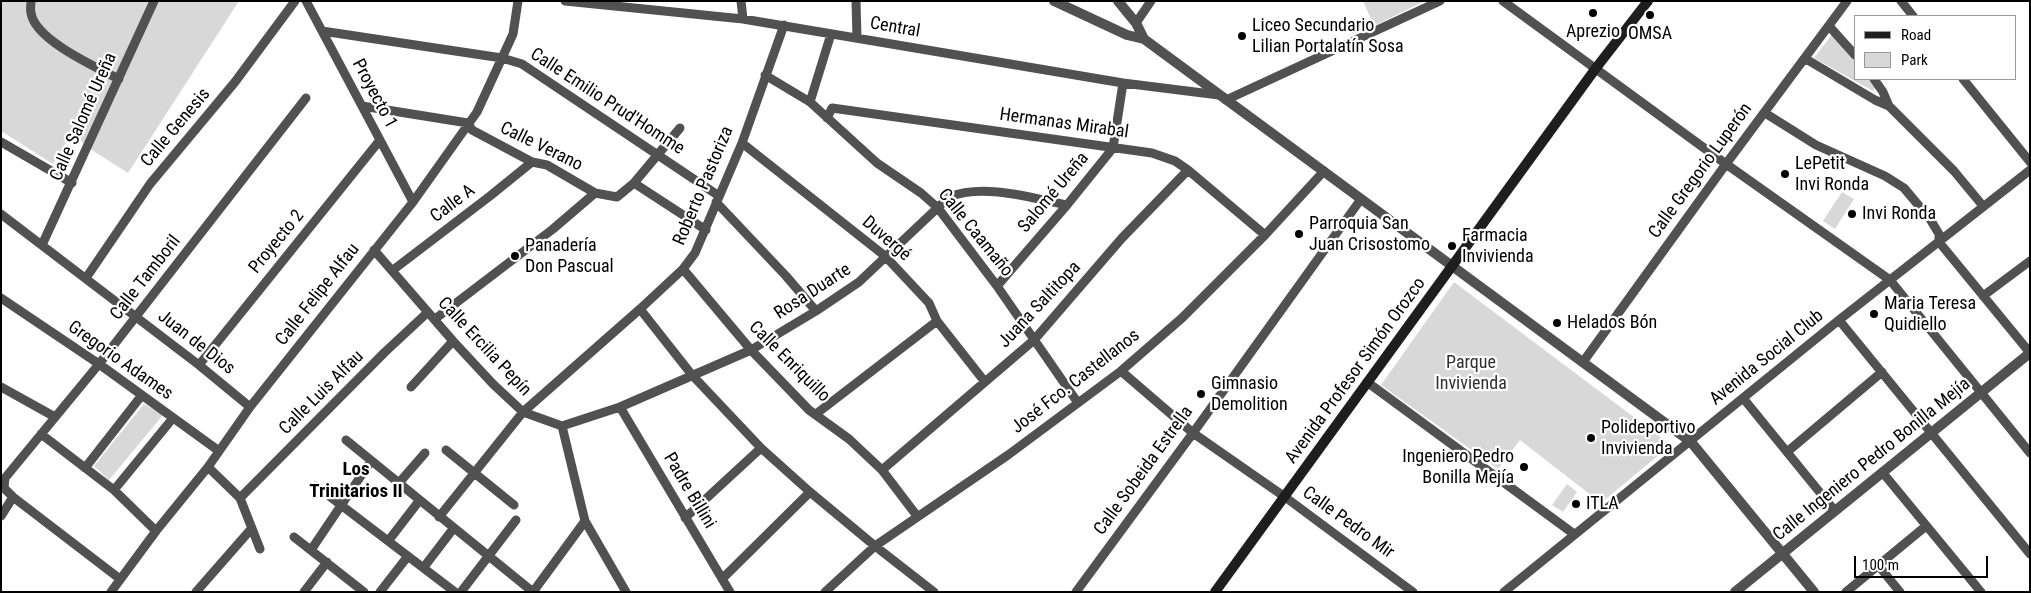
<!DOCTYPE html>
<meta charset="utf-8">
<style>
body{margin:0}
#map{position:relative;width:2031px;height:593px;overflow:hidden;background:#fff;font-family:"Roboto Condensed",sans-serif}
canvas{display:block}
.frame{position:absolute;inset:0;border:2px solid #000;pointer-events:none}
.legend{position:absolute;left:1854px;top:15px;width:162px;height:65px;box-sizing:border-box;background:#fff;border:1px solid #999;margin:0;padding:6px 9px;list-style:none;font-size:15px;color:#000}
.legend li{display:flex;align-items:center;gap:10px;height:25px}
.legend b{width:25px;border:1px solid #999}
.scale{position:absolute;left:1854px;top:556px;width:134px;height:22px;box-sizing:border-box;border:2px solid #000;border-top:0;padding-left:6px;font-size:15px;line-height:18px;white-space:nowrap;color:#000;-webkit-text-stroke:4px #fff;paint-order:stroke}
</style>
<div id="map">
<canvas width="2031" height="593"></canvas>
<div class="frame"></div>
<ul class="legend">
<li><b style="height:6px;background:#1e1e1e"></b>Road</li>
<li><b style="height:14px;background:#d8d8d8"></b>Park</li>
</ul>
<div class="scale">100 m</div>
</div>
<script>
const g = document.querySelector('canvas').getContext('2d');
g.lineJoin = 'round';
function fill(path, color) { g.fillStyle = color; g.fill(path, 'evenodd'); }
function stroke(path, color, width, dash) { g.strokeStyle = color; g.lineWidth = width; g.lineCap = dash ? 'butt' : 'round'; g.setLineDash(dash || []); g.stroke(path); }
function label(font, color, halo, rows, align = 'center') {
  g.font = font + ' "Roboto Condensed",sans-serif'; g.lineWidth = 4.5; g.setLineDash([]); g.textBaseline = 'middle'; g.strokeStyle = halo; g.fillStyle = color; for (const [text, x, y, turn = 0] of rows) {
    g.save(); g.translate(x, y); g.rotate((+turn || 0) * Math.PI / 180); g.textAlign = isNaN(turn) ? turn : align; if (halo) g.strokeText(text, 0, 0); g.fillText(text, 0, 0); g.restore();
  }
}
fill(new Path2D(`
 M1 1H239L128 173 92 150 72 134 53 164 1 131Z
 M1363 1H1425L1374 26Z
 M1833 33 1855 60V79H1871L1877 86 1873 91 1814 58Z
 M1842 192 1854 199 1835 229 1823 221Z
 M1454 282 1671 445 1601 503 1520 440 1498 469 1381 385Z
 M144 404 163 415 109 480 94 466Z
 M1567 484 1577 492 1563 512 1552 505Z`), '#d8d8d8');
stroke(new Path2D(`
 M31 1C31 5 30 9 31 13 35 40 96 67 119 79
 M306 1 413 202
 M565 1 743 19 1123 83 1219 95
 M741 1 743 19
 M856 1 857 38
 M1503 1 1726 164 1890 280 2030 453
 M1901 1 1913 16
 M1136 23 1151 1
 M1829 26 1855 55
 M322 31 502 58 522 64 719 196
 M1806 59 1875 100 1889 106 1954 171 1983 206
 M765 75 810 102 877 163 921 193 938 208 997 286 1078 403
 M1874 79 1883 92 1889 106
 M1963 79 2030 162
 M1226 100 1440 1
 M810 102 831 34
 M362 106 468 123 472 130 532 162 547 165 595 193 617 197 634 183 680 128
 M1765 113 1816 145 1885 176 1904 188 1930 219 1939 234V242L2030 353
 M827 118 832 108 1152 153 1175 161 1188 170 1265 235
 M1 142 72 183
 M742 143 885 256 929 303 937 321 985 382
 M634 183 706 230
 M716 202 786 276 816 311
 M1 214 199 365 250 407
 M42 245 154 1
 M374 250 453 341 493 384 523 412 562 426 585 521 626 592
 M683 269 751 350 809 410 849 439 882 470 917 516
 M393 270 490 196 532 162
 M86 278 150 184 235 82 295 1
 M997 286 1067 205 1113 148 1123 83
 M1983 296 2030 261
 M1 298 99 364 219 451
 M640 309 692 375 761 448 810 492 875 546 934 592
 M435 319 553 229 595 193
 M1839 320 2030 554
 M1583 362 1726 164 1847 1
 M199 365 380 140
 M1121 371 1193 433 1285 497 1413 592
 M1367 382 1574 534
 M1 387 55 417
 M411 387 453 341
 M1743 398 1835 511
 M620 407 730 592
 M816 414 937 321
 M562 426 620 407 751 350 816 311 859 282 949 197C984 183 1032 198 1067 205
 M41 434 114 490 156 531
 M346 440 533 592
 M446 450 514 505
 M1787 452 1882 372
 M208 467 240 498 260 549
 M85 468 142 395
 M882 470 1034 340 1122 238 1188 170
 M1883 473 1981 592
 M398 484 425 453
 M316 486 455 592
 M114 490 173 418
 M240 498 385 352 428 312
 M1 516 13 497
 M439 517 523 412 640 309 683 269 695 253 742 143 784 25
 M685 518 761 448
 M294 537 364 592
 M389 540 419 501
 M311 550 371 461
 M1878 565 1900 592
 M424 567 453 529
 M120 579 13 497 4 488 5 478 99 364 306 98
 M722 579 810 492
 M111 592 156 531 208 467 250 407 413 202 477 112 513 34 518 1
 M196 592 252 528
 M304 592 327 562
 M380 592 408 556
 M461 592 516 520
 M533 592 585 521
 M825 592 875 546 1008 455 1121 371 1182 318 1265 235 1324 171
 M1076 592 1193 433 1361 199
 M1504 592 1839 320 2030 170
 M1846 592 1926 526`), '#515151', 9);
stroke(new Path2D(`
 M1054 1 1127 35 1144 39
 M1118 1 1136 23 1144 39 1691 442 1814 592
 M1735 592 2030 353`), '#515151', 10);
stroke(new Path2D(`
 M1215 592 1596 68 1648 1`), '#1e1e1e', 10);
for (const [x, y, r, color] of [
 [1593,13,5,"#000"],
 [1650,15,5,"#000"],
 [1242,36,5,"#000"],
 [1785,174,5,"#000"],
 [1852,214,5,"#000"],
 [1299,234,5,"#000"],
 [1452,246,5,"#000"],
 [515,256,5,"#000"],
 [1874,314,5,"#000"],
 [1557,323,5,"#000"],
 [1201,394,5,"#000"],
 [1591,438,5,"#000"],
 [1524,467,5,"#000"],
 [1576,504,5,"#000"]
]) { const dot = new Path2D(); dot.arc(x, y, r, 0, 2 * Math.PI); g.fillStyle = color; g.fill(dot); stroke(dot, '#fff', 2); }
label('18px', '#000', '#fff', [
 ["Liceo Secundario",1252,26],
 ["Lilian Portalatín Sosa",1252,47],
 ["Aprezio",1593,32,"center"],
 ["OMSA",1650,34,"center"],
 ["LePetit",1795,164],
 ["Invi Ronda",1795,185],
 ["Invi Ronda",1862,214],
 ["Parroquia San",1309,224],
 ["Juan Crisostomo",1309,245],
 ["Farmacia",1462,236],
 ["Invivienda",1462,257],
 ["Panadería",525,246],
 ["Don Pascual",525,267],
 ["Maria Teresa",1884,304],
 ["Quidiello",1884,325],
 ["Helados Bón",1567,323],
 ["Gimnasio",1211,384],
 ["Demolition",1211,405],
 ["Polideportivo",1601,428],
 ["Invivienda",1601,449],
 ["Ingeniero Pedro",1514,457,"right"],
 ["Bonilla Mejía",1514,478,"right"],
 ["ITLA",1586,504]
], 'left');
label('18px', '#000', '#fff', [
 ["Central",895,28,10],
 ["Proyecto 1",374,94,62],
 ["Calle Emilio Prud'Homme",607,102,33],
 ["Calle Salomé Ureña",84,117,-66],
 ["Hermanas Mirabal",1064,124,8],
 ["Calle Genesis",176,128,-50],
 ["Calle Verano",541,147,26],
 ["Calle Gregorio Luperón",1701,171,-54],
 ["Roberto Pastoriza",704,186,-67],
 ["Salomé Ureña",1054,193,-50],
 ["Calle A",453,204,-37],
 ["Calle Caamaño",975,233,51],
 ["Duvergé",886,239,41],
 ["Proyecto 2",277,242,-51],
 ["Calle Tamboril",146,278,-52],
 ["Rosa Duarte",813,292,-33],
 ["Calle Felipe Alfau",318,295,-52],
 ["Juana Saltitopa",1040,305,-47],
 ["Juan de Dios",196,343,38],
 ["Calle Ercilia Pepín",484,347,47],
 ["Avenida Social Club",1767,358,-39],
 ["Gregorio Adames",120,361,35],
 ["Calle Enriquillo",789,362,45],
 ["Avenida Profesor Simón Orozco",1356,371,-54],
 ["José Fco. Castellanos",1076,382,-38],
 ["Calle Luis Alfau",322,393,-45],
 ["Calle Ingeniero Pedro Bonilla Mejía",1872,460,-39],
 ["Calle Sobeida Estrella",1144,471,-54],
 ["Padre Billini",689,491,59],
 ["Calle Pedro Mir",1348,523,36]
]);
label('18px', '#2f2f2f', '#fff', [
 ["Parque",1471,363],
 ["Invivienda",1471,384]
]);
label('bold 19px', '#000', '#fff', [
 ["Los",356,470],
 ["Trinitarios II",356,492]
]);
</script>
